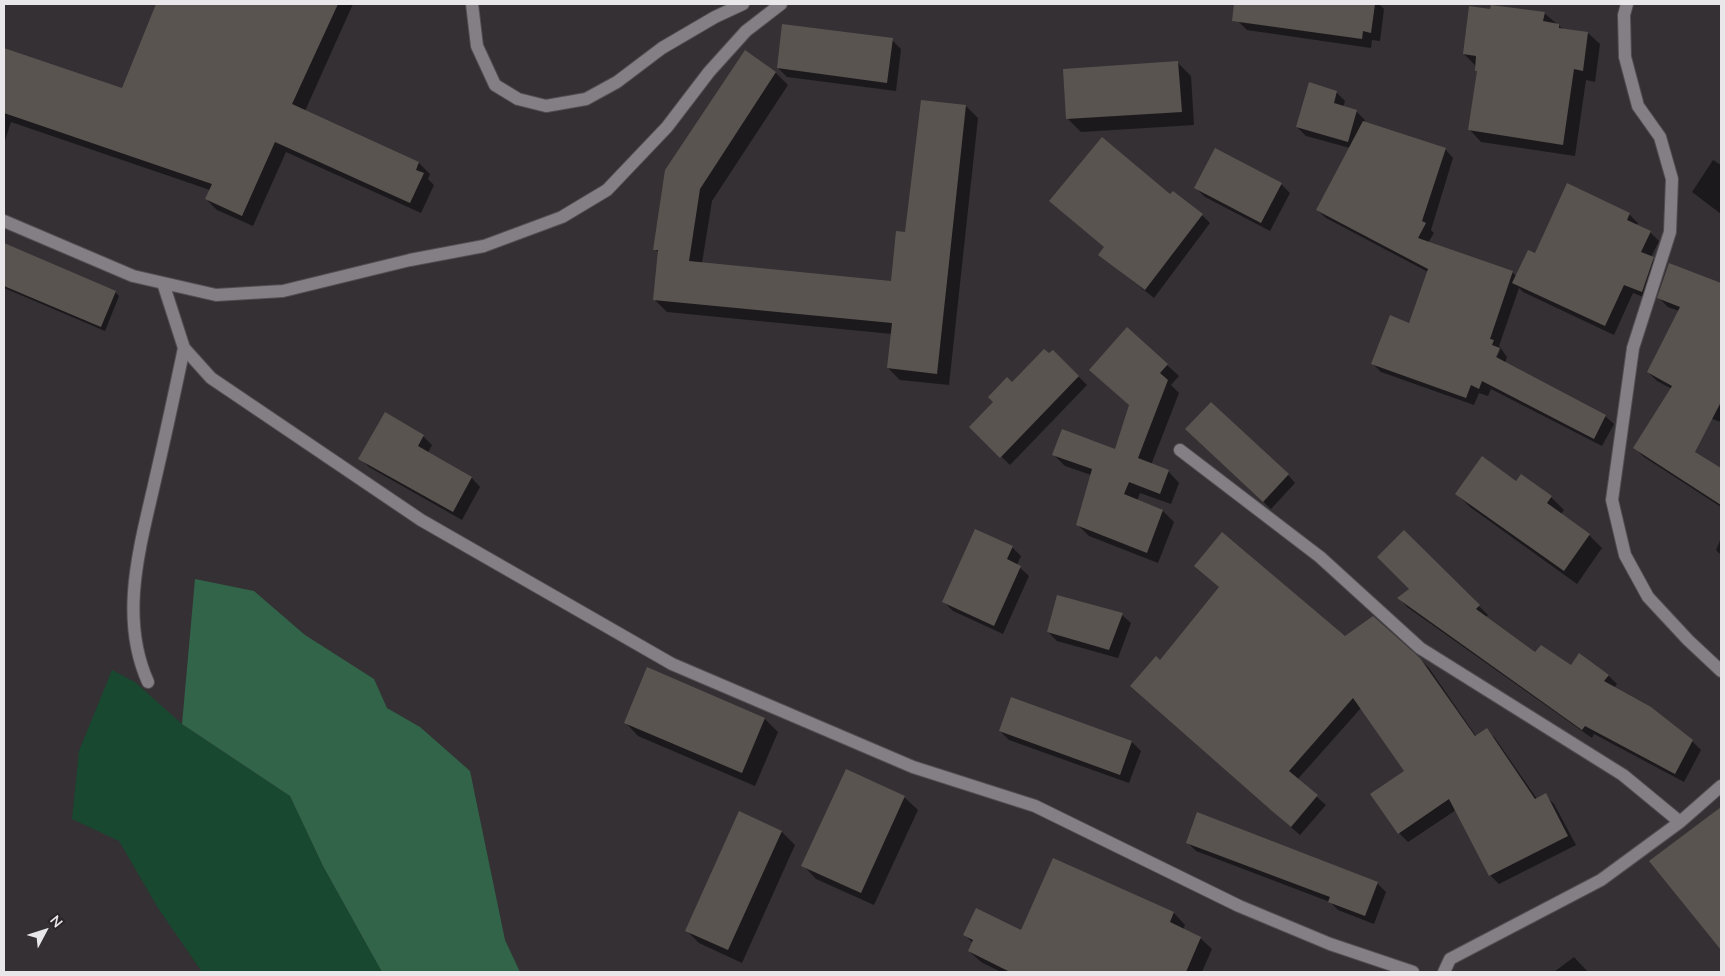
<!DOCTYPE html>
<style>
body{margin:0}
#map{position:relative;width:1725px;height:976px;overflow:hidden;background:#343034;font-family:Mulish,sans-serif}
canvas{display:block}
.frame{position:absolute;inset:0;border:5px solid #e9e7ea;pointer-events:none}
.north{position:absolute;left:20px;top:906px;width:50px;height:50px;-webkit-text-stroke:4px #2a262a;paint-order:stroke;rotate:50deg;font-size:14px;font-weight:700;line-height:20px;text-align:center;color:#e9e7ea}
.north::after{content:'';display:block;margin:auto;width:18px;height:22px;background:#e9e7ea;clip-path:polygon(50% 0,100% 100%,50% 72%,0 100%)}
</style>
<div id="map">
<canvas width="1725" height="976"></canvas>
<div class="frame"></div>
<div class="north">N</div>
</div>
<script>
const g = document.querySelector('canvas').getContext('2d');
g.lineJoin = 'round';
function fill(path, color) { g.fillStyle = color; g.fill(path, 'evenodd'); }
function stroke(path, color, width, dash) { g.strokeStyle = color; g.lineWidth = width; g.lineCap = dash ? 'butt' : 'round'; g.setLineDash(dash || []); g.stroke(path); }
fill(new Path2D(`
 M112 670 135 682 182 724 290 796 323 866 382 972H202L158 908 119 841 72 819 79 751Z`), '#184830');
fill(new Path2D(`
 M195 579 254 591 305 635 374 679 387 708 420 727 470 771 505 940 520 972H382L323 866 290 796 182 724Z`), '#326449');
fill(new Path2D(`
 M157 4H193L211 11 214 4H353L305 111 419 163 430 174 428 179 434 185 421 213 286 152 253 226 217 210 206 199 210 190 11 122 4 144V49L123 89Z
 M1240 4H1379L1384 9 1380 41 1372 40 1371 48 1247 30 1238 21Z
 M1544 13 1563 29 1588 33 1600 44 1595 82 1586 80 1575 156 1481 142 1470 130 1478 72 1476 66 1464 54Z
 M892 40 901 49 896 91 787 77 778 68Z
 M745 52 776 73 788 85 712 201 702 263 892 282 906 233 922 102 966 106 978 118 949 385 900 380 888 368 892 334 667 312 655 300 659 253 655 249Z
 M1178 63 1191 76 1194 125 1081 132 1068 119Z
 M1336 92 1345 101 1343 107 1356 111 1365 120V123L1445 149 1453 158 1431 230 1434 233 1428 243 1512 272 1517 277 1535 255 1629 214 1638 223 1637 226 1650 232 1659 241 1651 257 1662 267 1651 300 1633 293 1614 335 1523 292 1519 288 1499 346 1507 357 1505 363 1605 416 1614 424 1602 446 1491 389 1488 396 1479 393 1474 405 1381 372 1372 363 1410 324 1428 272 1326 218 1317 210 1350 148 1306 136 1297 127ZM1498 348 1500 350 1494 363Z
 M1713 160 1721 165V214L1692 192Z
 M1281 184 1290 193 1270 231 1205 197 1196 188Z
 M1170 196 1202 215 1210 223 1154 298 1100 255 1105 247Z
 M4 244 115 292 119 296 105 331 4 288Z
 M1670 264 1721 285V422L1676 406 1672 389 1657 381 1648 372 1679 311 1668 307 1659 298Z
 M1053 351 1087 385 1010 465 971 427 1012 384Z
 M1167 365 1179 376 1171 385 1179 393 1151 465 1168 471 1179 483 1171 504 1140 493 1137 501 1163 511 1174 522 1158 563 1089 536 1078 525 1091 475 1065 466 1054 455 1116 451 1130 406Z
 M385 414 423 436 432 445 428 453 472 478 480 487 462 520 369 467 360 458Z
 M1650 424 1721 470V507L1644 457 1635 448Z
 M1194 437 1288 475 1295 483 1271 509Z
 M1516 482 1551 497 1564 510 1561 514 1589 535 1602 548 1577 584 1470 507 1457 494Z
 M976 530 1012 547 1021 556 1017 565 1029 576 1003 634 953 611 944 602Z
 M1404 532 1488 615 1485 618 1536 654 1571 667 1608 675 1617 684 1614 688 1650 708 1692 741 1701 750 1684 782 1594 734 1592 738 1407 607 1399 598 1411 589Z
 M1721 538V555L1716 550Z
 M1122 615 1131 623 1118 658 1057 641 1048 632Z
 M1345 638 1419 658 1429 668 1476 736 1486 729 1495 738 1537 799 1545 795 1554 804 1576 845 1499 884 1490 875 1456 810 1408 842 1399 833 1405 771 1361 708 1297 780 1326 805 1300 835 1141 695 1160 662Z
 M648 669 765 719 778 732 755 786 638 736 625 722Z
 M1000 731 1132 742 1141 751 1129 783 1009 740Z
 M904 797 918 810 874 905 816 879 803 865Z
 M1721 808V948L1651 862Z
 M740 813 782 832 795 845 742 963 699 943 686 930Z
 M1187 842 1377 883 1386 892 1374 924 1338 910 1330 902 1196 851Z
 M1053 860 1174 913 1185 925 1183 930 1200 938 1212 949 1202 972H1001L981 962 969 951 973 943 964 934 1021 932Z
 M1574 957 1588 972H1554Z`), '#0007');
fill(new Path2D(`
 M156 4H338L292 104 419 162 416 170 424 173 410 203 275 142 242 216 205 199 212 184 4 113V48L122 88Z
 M1234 4H1375L1371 33 1363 31 1362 39 1232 21Z
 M1491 5 1545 12 1543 21 1559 24V28L1588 32 1583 71 1574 69 1563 145 1468 130 1477 71H1475L1476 56 1463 54 1469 6 1490 9Z
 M782 24 893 38 887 83 777 68Z
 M745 50 776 72 700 189 689 261 891 281 896 231 905 232 921 100 966 105 937 374 887 368 892 323 653 300 658 250H653L665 170Z
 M1178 61 1182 112 1066 119 1063 69Z
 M1309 82 1337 91 1334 103 1357 110 1348 142 1296 127Z
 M1363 121 1446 148 1422 221 1426 223 1418 238 1513 271 1490 339 1494 340 1492 345 1500 348 1496 357 1606 415 1594 439 1482 381 1479 389 1471 385 1466 398 1371 364 1390 315 1409 323 1428 269 1316 210Z
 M1102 137 1170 194 1173 191 1203 214 1145 290 1098 255 1104 247 1049 201Z
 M1215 148 1282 183 1261 223 1194 188Z
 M1567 183 1630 213 1627 220 1651 231 1641 252 1654 257 1642 292 1624 285 1605 326 1512 283 1528 250 1535 253Z
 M4 243 116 291 101 327 4 286Z
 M1669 263 1721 283V402L1695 452 1721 468V505L1633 448 1672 386 1647 372 1680 307 1657 298Z
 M1127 327 1168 364 1160 373 1168 380 1138 458 1169 470 1160 494 1129 482 1124 494 1163 510 1147 553 1076 525 1092 469 1052 455 1062 429 1115 449 1129 405 1089 370Z
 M1044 349 1049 353 1053 350 1079 376 1000 458 969 427 993 402 988 397 1007 377 1012 382Z
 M1211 402 1289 474 1263 502 1185 429Z
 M385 412 424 435 418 446 472 477 453 512 358 459Z
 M1482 456 1516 481 1521 474 1552 496 1547 503 1590 534 1564 571 1455 494Z
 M975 529 1013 546 1007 559 1021 566 994 626 942 602Z
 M1404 530 1480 605 1476 609 1535 652 1541 645 1571 665 1579 653 1609 675 1604 681 1651 707 1693 740 1675 774 1585 726 1582 730 1397 598 1409 589 1377 557Z
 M1222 532 1345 636 1373 616 1420 658 1475 736 1487 728 1535 799 1546 793 1568 836 1489 876 1449 799 1398 834 1370 794 1404 771 1353 698 1289 771 1318 795 1291 827 1272 811 1130 686 1156 656 1160 660 1219 587 1194 566Z
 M1057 595 1123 613 1109 650 1047 632Z
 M647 667 765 718 742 773 624 723Z
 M1011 697 1132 741 1120 775 999 731Z
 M846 769 905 796 861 893 801 866Z
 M1721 807V950L1649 861Z
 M739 811 782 831 728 950 685 931Z
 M1197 812 1378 882 1365 916 1328 902 1330 897 1186 843Z
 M1053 858 1174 912 1170 922 1201 937 1186 972H1010L968 951 973 940 963 935 976 908 1021 930Z`), '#5a5451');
const minor = new Path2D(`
 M472 4 477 46 495 85 518 99 546 106 586 99 617 82 662 48 715 17 743 4
 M1627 4 1624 15 1625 57 1638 106 1660 137 1672 179 1670 232 1633 348 1612 500 1625 555 1648 597 1688 640 1721 671
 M4 221 133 276 216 295 283 291 410 260 484 246 562 217 607 190 667 127 709 72 746 31 781 4
 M163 283 184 348 211 378 421 520 672 664 913 767 1035 806 1239 906 1330 944 1413 972
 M1180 450 1320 557 1420 648 1623 775 1680 822
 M148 682C118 615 141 544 156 476 166 433 175 391 184 348
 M1444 972 1450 959 1601 880 1680 822 1721 786`);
stroke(minor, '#514e52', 14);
stroke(minor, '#837f84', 12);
</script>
